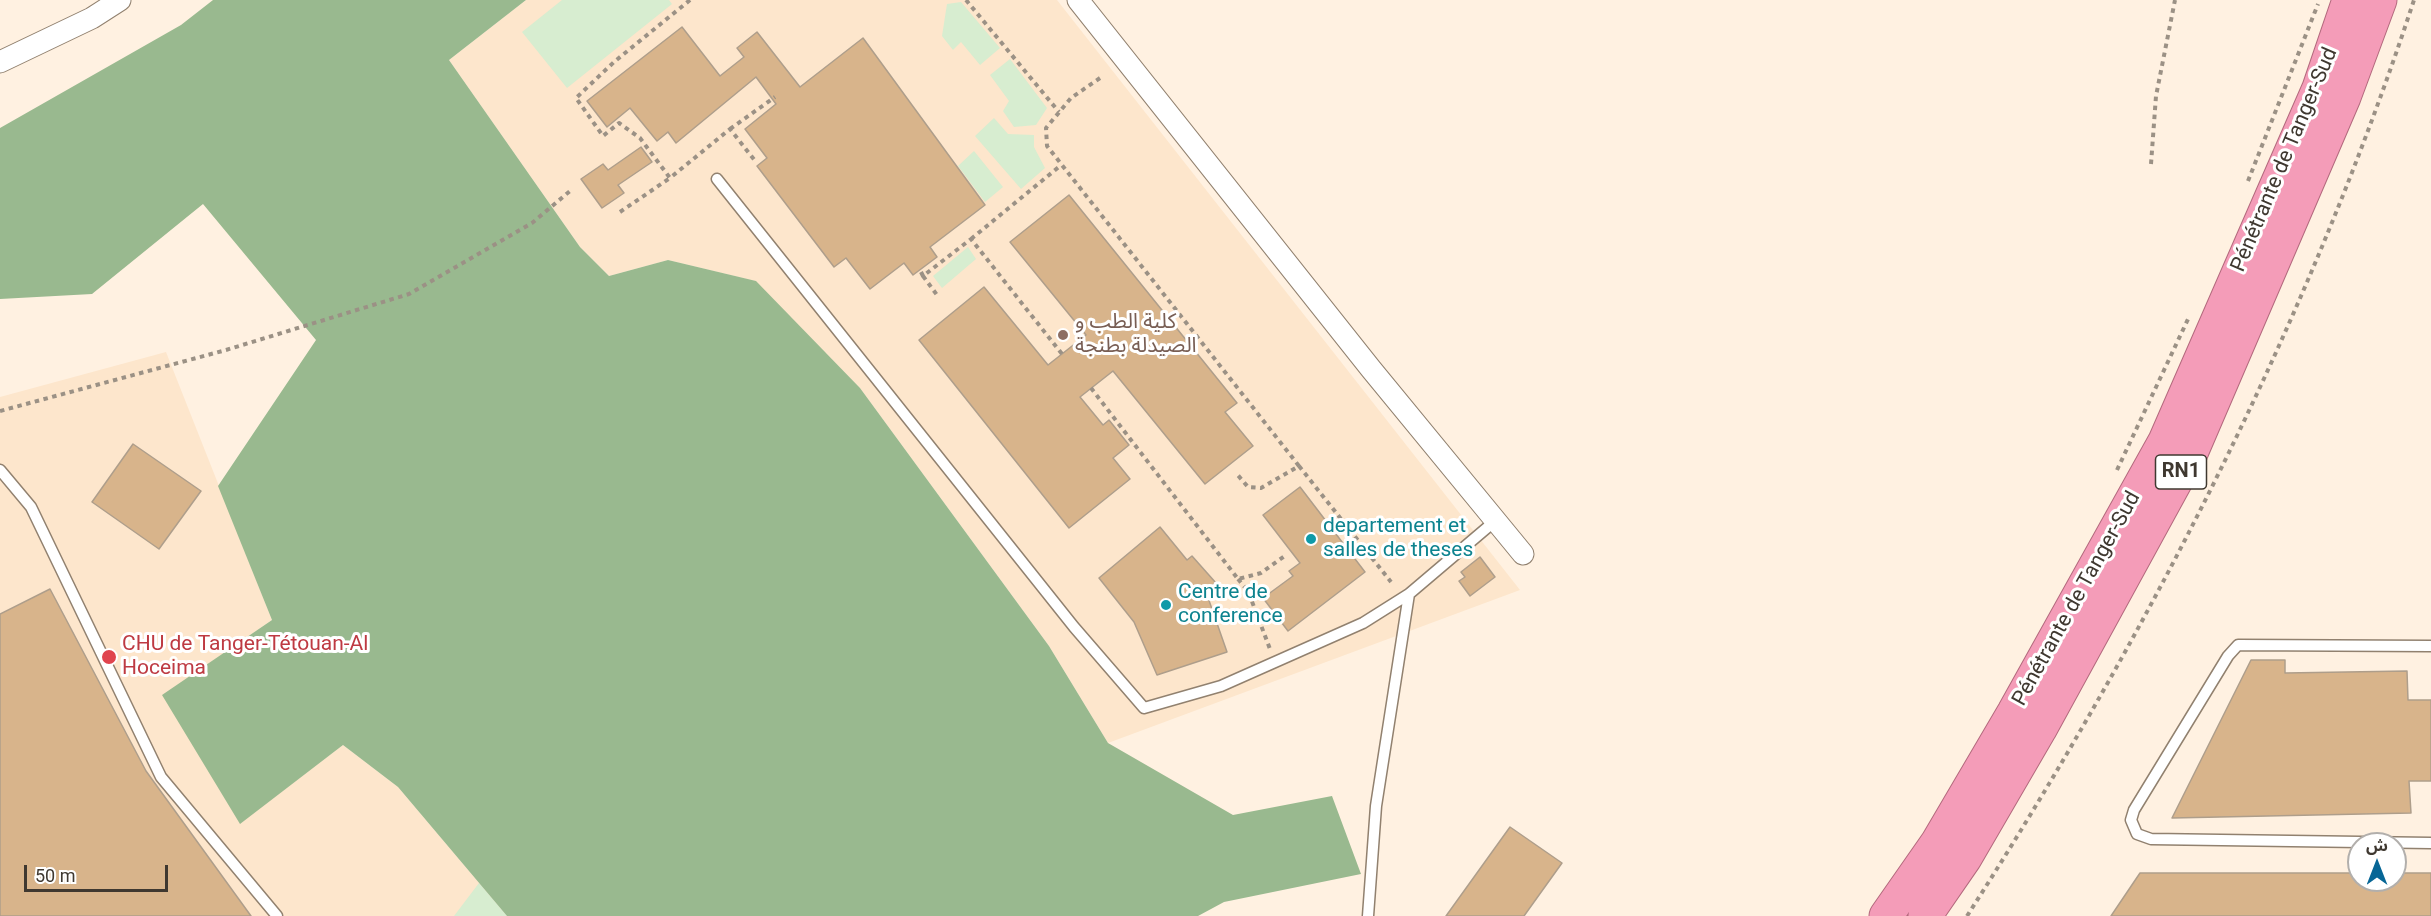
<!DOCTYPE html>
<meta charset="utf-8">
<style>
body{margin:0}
#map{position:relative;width:2431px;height:916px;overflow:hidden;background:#fff1e1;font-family:Roboto,"Noto Sans Arabic",sans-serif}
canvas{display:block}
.north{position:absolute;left:2347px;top:832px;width:60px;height:60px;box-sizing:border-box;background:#fff;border:2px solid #b2afac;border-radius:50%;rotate:0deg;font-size:16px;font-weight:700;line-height:24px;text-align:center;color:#3f3830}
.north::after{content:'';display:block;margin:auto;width:21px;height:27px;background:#076696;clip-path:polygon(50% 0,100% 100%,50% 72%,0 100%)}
.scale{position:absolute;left:24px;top:865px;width:144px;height:27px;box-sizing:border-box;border:3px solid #3f3830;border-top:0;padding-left:8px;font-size:18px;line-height:21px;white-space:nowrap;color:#3f3830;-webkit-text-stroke:4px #fff;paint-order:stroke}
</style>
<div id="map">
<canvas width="2431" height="916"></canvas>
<div class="north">ش</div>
<div class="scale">50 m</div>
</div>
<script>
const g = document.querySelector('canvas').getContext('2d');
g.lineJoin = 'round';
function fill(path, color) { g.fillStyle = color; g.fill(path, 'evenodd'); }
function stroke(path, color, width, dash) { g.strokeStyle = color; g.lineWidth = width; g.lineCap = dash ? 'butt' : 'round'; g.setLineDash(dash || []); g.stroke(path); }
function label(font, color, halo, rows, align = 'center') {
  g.font = font + ' Roboto,"Noto Sans Arabic",sans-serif'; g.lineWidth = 6; g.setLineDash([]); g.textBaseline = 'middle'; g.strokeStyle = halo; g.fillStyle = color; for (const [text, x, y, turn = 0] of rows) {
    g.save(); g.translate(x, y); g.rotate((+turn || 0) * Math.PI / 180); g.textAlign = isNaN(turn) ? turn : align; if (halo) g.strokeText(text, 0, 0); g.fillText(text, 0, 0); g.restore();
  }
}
fill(new Path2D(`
 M526 0H1057L1520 590 1108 743 1049 646 860 388 755 281 668 260 609 276 580 247 449 60Z
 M166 352 272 620 163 695 240 823 343 745 398 787 507 916H0V397Z`), '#fde6cc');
fill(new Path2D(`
 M562 0H669L672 4 567 88 522 32Z
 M961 2 1000 48 980 65 961 42 953 50 942 36 947 4Z
 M1010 59 1047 108 1036 125 1014 127 1003 111 1009 101 990 75Z
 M994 118 1008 134 1034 135V147L1045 168 1021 189 975 136Z
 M974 151 1003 187 985 202 958 166Z
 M968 247 976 259 942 288 933 276Z
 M479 883 507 916H454Z`), '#d7edd0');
fill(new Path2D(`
 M213 0H526L449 60 580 247 609 276 668 260 756 281 860 388 1049 646 1108 743 1233 815 1332 796 1361 874 1224 902 1198 916H507L398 787 343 745 240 824 162 695 272 620 218 486 316 340 203 204 92 294 0 299V128L181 25Z`), '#99b98f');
const building = new Path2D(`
 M682 27 720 76 744 57 737 48 757 32 800 87 863 38 985 205 930 247 937 257 913 275 904 263 870 289 846 258 834 267 757 166 767 158 745 129 776 104 756 77 676 143 668 132 657 141 630 108 607 127 587 101Z
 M641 147 652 162 618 185 624 193 602 208 581 179 603 164 608 170Z
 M1069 195 1237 403 1225 412 1253 446 1205 484 1113 371 1080 397 1103 425 1109 420 1129 445 1113 458 1130 479 1069 528 919 340 984 287 1048 365 1086 335 1010 242Z
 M133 444 201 491 159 549 92 502Z
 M1300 487 1365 572 1288 631 1263 598 1293 576 1289 571 1300 563 1263 515Z
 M1160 527 1187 560 1192 556 1216 583 1205 589 1227 652 1157 675 1134 622 1099 578Z
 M1480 557 1495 577 1470 596 1459 581 1465 577 1461 572Z
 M50 589 146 771 251 916H0V614Z
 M2251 660H2285V673L2407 671 2408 700H2431V781H2409L2411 813 2172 818Z
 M1510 827 1562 863 1524 916H1446Z
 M2140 873H2359V880H2395V873H2431V916H2111Z`);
fill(building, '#d8b48b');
stroke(building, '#ae9e8b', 1.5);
const service = new Path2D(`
 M717 179 1074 627 1144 708 1221 686 1363 623 1409 594 1495 521
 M0 470 31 507 161 777 277 916
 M2431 646 2238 645 2228 656 2134 810 2131 820 2137 834 2151 839 2431 843
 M1368 916 1376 806 1409 594`);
const minor = new Path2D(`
 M1078 0 1371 369 1523 554
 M0 62 92 18 120 0`);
const trunk = new Path2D(`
 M1886 916 1937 843 2014 712 2165 441 2319 88 2349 0
 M1925 916 1965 858 2040 729 2191 453 2344 97 2380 0`);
stroke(service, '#91816f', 13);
stroke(minor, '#91816f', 23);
stroke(trunk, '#b3697d', 35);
stroke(new Path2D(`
 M690 0 614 62 576 98 603 136 619 123 640 138 670 178 730 129 756 162
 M966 0 1059 112
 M1100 78 1071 98 1046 128 1047 146 1299 466 1261 488 1248 487 1236 473
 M730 129 775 97
 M2151 164 2156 96 2175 0
 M2248 181 2318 4
 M620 212 670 178
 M971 239 1060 166
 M921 272 923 276 971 239 1062 354
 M923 276 937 295
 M1091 388 1238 579 1261 573 1286 555
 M0 411 226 350 409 294 532 223 570 191
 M1299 466 1391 582
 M2117 470 2189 317
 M1238 579 1248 591 1270 649
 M1967 916C2149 633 2309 320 2414 0`), '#9b9185', 4, [4.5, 4.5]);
stroke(service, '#fff', 10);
stroke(minor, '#fff', 21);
stroke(trunk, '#f49cb8', 33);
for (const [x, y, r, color] of [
 [1063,335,6,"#8d6e63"],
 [1311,539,6,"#0f9aa8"],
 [1166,605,6,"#0f9aa8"],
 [109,657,8,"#e0444e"]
]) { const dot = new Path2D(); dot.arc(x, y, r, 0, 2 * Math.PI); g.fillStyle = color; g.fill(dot); stroke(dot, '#fff', 2); }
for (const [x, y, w] of [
 [2181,472,51]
]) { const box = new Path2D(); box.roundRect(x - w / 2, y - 17, w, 34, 4.5); g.fillStyle = '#fff'; g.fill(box); stroke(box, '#3f3830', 1.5); }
label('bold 20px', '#3f3830', null, [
 ["RN1",2181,472]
]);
label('21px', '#3f3830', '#fff', [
 ["Pénétrante de Tanger-Sud",2285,160,-67],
 ["Pénétrante de Tanger-Sud",2077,599,-61]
]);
label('21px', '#785e54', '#fff', [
 ["كلية الطب و",1075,323],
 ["الصيدلة بطنجة",1075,347]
], 'left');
label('21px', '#0d838f', '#fff', [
 ["departement et",1323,527],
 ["salles de theses",1323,551],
 ["Centre de",1178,593],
 ["conference",1178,617]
], 'left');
label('21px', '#be3a42', '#fff', [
 ["CHU de Tanger-Tétouan-Al",122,645],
 ["Hoceima",122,669]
], 'left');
</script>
